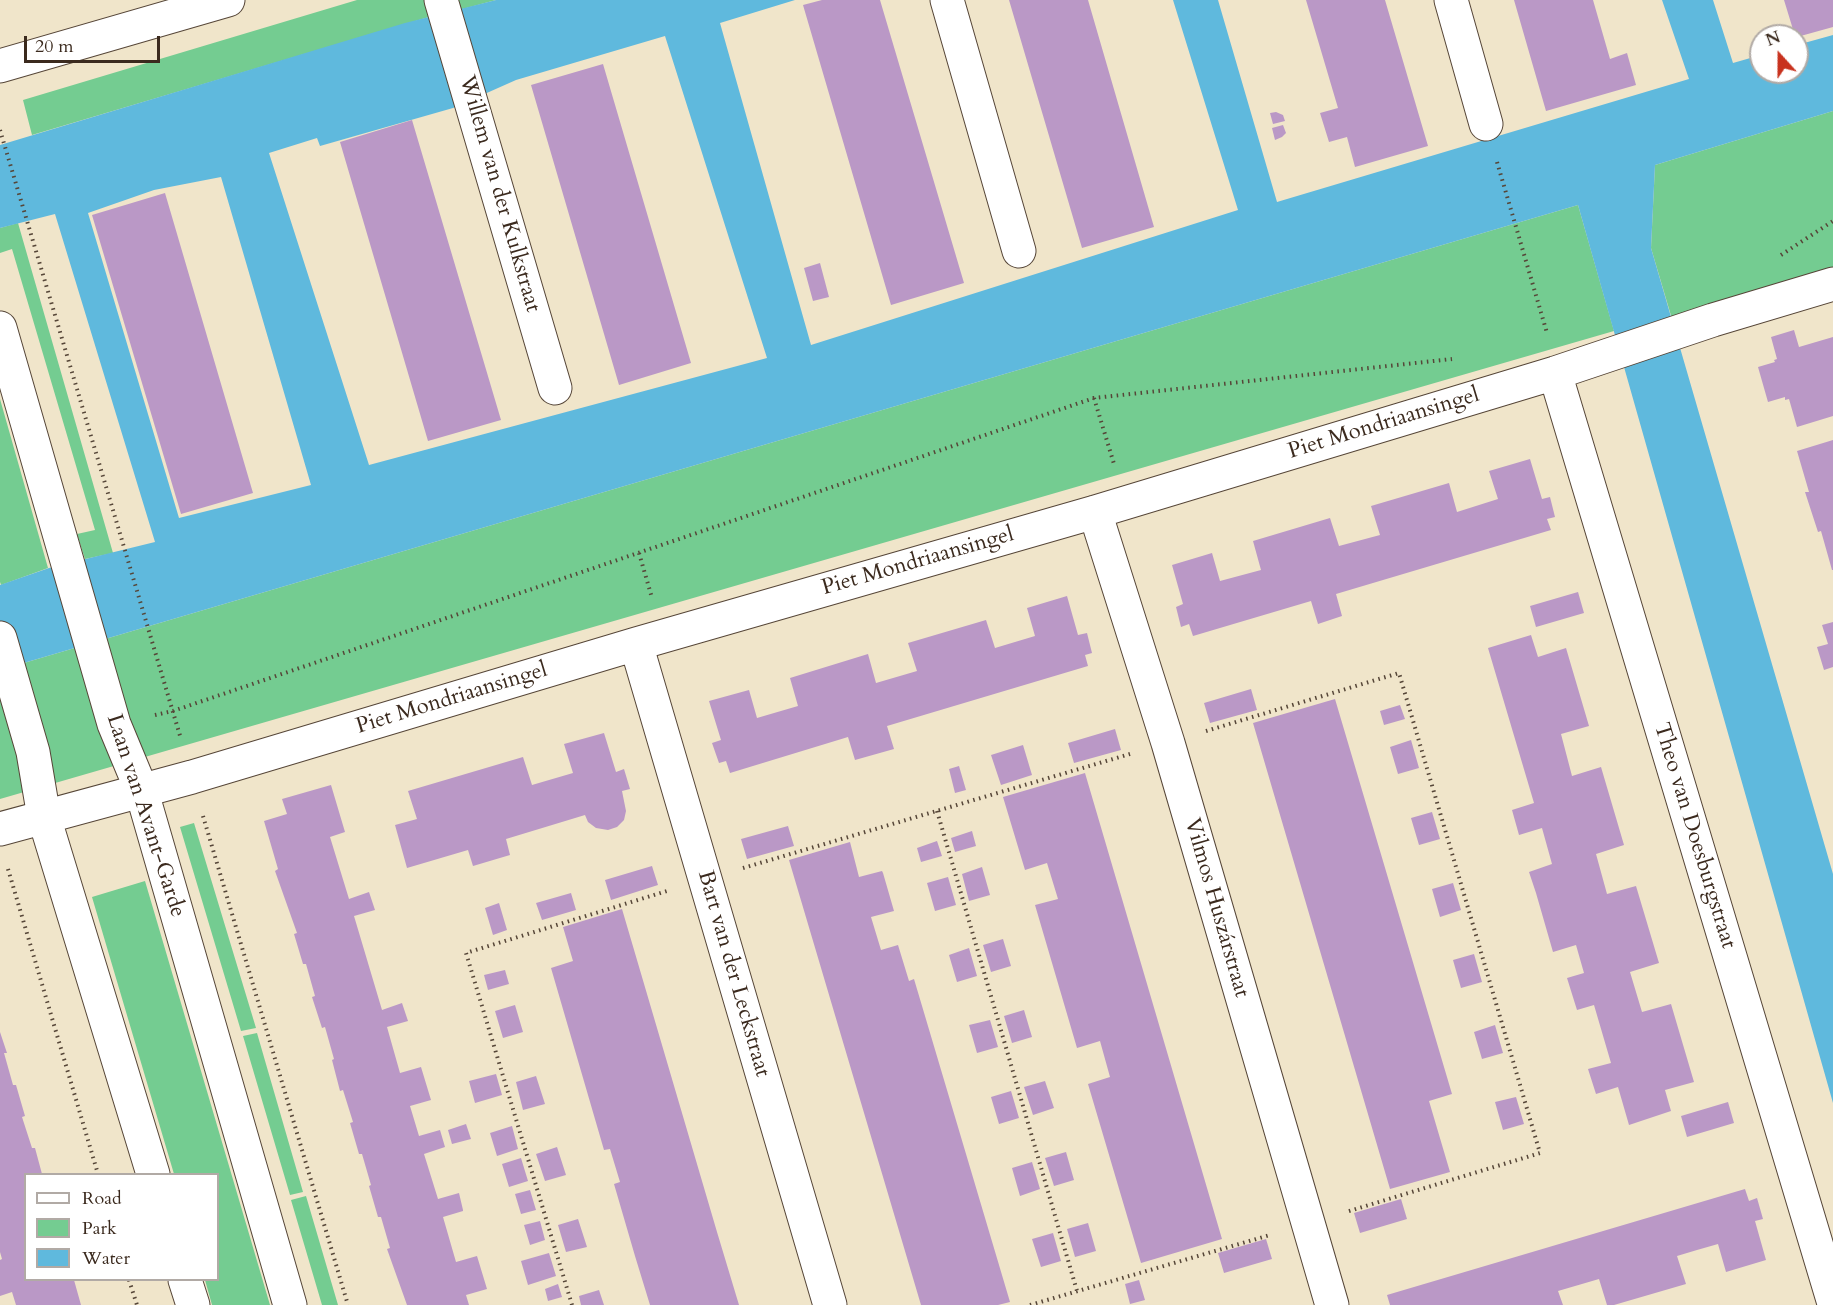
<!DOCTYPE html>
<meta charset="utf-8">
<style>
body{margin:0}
#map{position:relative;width:1833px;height:1305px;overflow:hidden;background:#f0e5ca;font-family:Cardo,serif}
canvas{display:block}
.legend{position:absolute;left:24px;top:1173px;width:195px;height:108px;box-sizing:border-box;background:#fff;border:2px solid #b1aaa5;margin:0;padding:8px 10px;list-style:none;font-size:18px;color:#3b2a1e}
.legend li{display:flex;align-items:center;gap:12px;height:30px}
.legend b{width:30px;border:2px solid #b1aaa5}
.north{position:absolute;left:1749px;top:24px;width:60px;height:60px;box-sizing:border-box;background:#fff;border:2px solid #b1aaa5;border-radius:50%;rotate:339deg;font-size:16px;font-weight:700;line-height:24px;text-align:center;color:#3b2a1e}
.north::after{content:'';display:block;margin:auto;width:21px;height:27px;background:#c8321e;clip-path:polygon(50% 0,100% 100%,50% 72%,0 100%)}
.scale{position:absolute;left:24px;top:36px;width:136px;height:27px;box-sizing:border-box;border:3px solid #3b2a1e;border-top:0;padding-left:8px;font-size:18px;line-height:21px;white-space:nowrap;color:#3b2a1e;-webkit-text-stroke:4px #fff;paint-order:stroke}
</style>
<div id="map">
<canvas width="1833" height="1305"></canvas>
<ul class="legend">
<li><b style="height:8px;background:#fff"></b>Road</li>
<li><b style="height:16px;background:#74cc91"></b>Park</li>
<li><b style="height:16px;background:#5fb9dd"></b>Water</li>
</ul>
<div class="north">N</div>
<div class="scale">20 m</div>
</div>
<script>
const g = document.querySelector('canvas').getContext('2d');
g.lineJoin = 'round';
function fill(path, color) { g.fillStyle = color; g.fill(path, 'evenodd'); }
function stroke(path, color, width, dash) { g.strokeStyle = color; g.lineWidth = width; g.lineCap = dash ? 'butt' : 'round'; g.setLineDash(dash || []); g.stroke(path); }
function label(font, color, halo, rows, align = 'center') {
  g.font = font + ' Cardo,serif'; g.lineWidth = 4.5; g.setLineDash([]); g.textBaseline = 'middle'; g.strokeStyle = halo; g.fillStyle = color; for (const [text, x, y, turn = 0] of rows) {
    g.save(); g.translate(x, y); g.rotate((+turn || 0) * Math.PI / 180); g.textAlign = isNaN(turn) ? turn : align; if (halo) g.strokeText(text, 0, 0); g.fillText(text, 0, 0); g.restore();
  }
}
fill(new Path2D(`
 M357 0H425L429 17 32 135 23 100Z
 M456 0H496L459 10Z
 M1833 111V269L1672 319 1651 248 1655 165Z
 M1578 205 1614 331 0 799V670Z
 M18 223 113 553 85 559 77 534 95 530 12 249 0 253V228Z
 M0 399 48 568 1 585 0 582Z
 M194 823 256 1028 241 1031 180 827Z
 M145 881 270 1305H212L205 1280H218V1174H174L92 897Z
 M257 1033 303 1192 290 1195 243 1036Z
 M306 1196 338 1305H322L291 1200Z`), '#74cc91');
fill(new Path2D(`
 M496 0H795L720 23 811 345 1238 210 1173 0H1218L1277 202 1689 79 1662 0H1713L1733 63 1761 55V72H1797V45L1833 35V111L1655 165 1651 248 1833 874V1103L1578 205 0 670V585L49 568 155 542 55 214 0 228V145L405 23ZM665 36 767 358 369 465 269 153 317 138 320 146 453 108 516 80ZM221 177 311 485 179 518 88 213 154 190Z`), '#5fb9dd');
fill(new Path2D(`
 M822 0H880L964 283 891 305 803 5Z
 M1009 0H1088L1154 227 1082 248Z
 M1306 0H1385L1428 146 1355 167 1347 137 1329 142 1320 113 1338 108Z
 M1514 0H1593L1610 59 1627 53 1636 85 1546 111Z
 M1784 0H1833V27L1797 37 1795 36Z
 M603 64 691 363 619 385 531 85Z
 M1276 112 1283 115 1285 121 1273 124 1270 113Z
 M412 120 501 420 428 441 340 142Z
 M1283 125 1286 133 1282 137 1275 140 1272 128Z
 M165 193 253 493 181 514 92 215Z
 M820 263 829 297 813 301 804 268Z
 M1794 330 1799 347 1833 337V416L1797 427 1789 399 1785 400V397L1768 402 1758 367 1775 362 1774 360 1777 359 1771 337Z
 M1833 440V570H1832L1821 531 1818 532 1805 492H1809L1797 451Z
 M1530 459 1542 499 1550 497 1555 517 1547 519 1551 530 1336 594 1342 616 1318 624 1311 601 1193 636 1189 624 1181 627 1176 607 1183 604 1172 565 1212 553 1220 581 1261 570 1253 541 1330 518 1339 546 1380 535 1371 506 1449 483 1457 512 1498 499 1489 471Z
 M1578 592 1584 613 1536 627 1530 606Z
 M1067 596 1078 635 1087 633 1092 653 1085 655 1088 666 887 726 894 749 855 760 848 737 730 773 726 761 719 763 712 743 721 740 709 701 749 690 757 718 798 706 790 678 868 654 876 683 917 671 908 643 986 620 995 648 1035 636 1027 608Z
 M1833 622V667L1824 670 1817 647 1828 644 1822 625Z
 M1531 635 1538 657 1566 648 1589 726 1561 734 1572 776 1601 767 1624 845 1596 854 1607 894 1636 886 1659 963 1630 972 1642 1012 1671 1004 1694 1082 1665 1090 1671 1111 1629 1125 1618 1087 1596 1094 1588 1069 1611 1063 1594 1005 1577 1010 1567 978 1584 973 1576 945 1553 952 1536 893 1529 872 1552 864 1542 828 1519 835 1512 810 1534 803 1488 648Z
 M1251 689 1257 710 1210 723 1204 703Z
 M1335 699 1452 1094 1429 1101 1450 1172 1390 1189 1253 723Z
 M1400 705 1405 719 1384 725 1380 711Z
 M1115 729 1121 750 1074 763 1068 743Z
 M604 733 616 772 624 769 630 789 622 791 626 811 624 820 617 827 608 830 596 828 588 822 585 815 506 839 510 855 473 866 468 850 407 868 395 825 417 819 408 791 523 757 532 785 573 773 564 744Z
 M1411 740 1419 768 1398 774 1390 747Z
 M1023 745 1032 775 1001 785 991 755Z
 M959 766 966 790 955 793 949 769Z
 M1085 773 1222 1239 1141 1263 1088 1084 1110 1077 1100 1041 1077 1048 1035 905 1058 899 1047 863 1025 870 1003 797Z
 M331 785 345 832 330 837 349 899 369 892 375 910 354 916 382 1010 402 1003 408 1021 387 1027 400 1073 421 1067 431 1100 410 1106 419 1136 440 1130 445 1147 424 1154 438 1199 459 1193 463 1210V1211L443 1217 456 1262 477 1256 487 1289 466 1295 469 1305H407L387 1249 390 1248 381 1217H378L369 1186 371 1185 362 1154H359L350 1123 353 1122 343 1090 340 1091 332 1060 334 1059 325 1027 322 1028 312 997 315 996 306 964H303L294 934 297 933 275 871 278 869 264 821 287 814 282 799Z
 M1432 812 1440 839 1419 845 1411 818Z
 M788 826 794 846 747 859 741 839Z
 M972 831 976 846 955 852 951 838Z
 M937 841 942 856 921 862 917 848Z
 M850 842 859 877 882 871 883 873 894 911 871 917 881 950 898 945 909 981 914 979 1010 1302 998 1305H921L789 860Z
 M652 866 658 885 611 900 605 880Z
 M982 867 990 895 969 901 962 874Z
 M948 877 956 905 935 911 927 883Z
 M1453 883 1461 910 1440 917 1432 889Z
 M571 893 576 910 542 920 536 903Z
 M499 903 507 930 493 935 485 908Z
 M622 909 717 1232 739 1305H650L635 1256 614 1184 620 1182 610 1149 604 1150 551 968 573 961 563 927Z
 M1003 939 1011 966 991 972 983 945Z
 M969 948 977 976 957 982 949 955Z
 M1474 954 1482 982 1461 988 1453 960Z
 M505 970 509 984 488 990 484 975Z
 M515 1005 523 1032 503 1038 495 1011Z
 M1024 1010 1032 1037 1012 1043 1004 1016Z
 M990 1020 998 1047 977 1053 969 1025Z
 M1495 1025 1503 1053 1482 1059 1474 1032Z
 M0 1032 7 1053H4L13 1085H16L25 1116 22 1117 32 1148H35L42 1174H26V1280H74L81 1305H16L12 1292 0 1296V1260L2 1259 0 1252Z
 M496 1074 502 1095 475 1103 469 1081Z
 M536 1076 545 1104 523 1110 516 1082Z
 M1045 1081 1054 1108 1033 1115 1024 1087Z
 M1011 1091 1019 1118 999 1124 991 1097Z
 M1516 1097 1524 1124 1503 1130 1495 1102Z
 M1728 1102 1734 1123 1687 1137 1681 1116Z
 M466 1124 471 1139 452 1144 448 1130Z
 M512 1126 518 1149 497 1156 490 1133Z
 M557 1147 566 1175 545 1181 536 1154Z
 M1066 1152 1074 1180 1054 1186 1045 1158Z
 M521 1158 528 1181 509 1187 502 1164Z
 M1032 1162 1040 1189 1020 1196 1012 1168Z
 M1745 1189 1749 1201 1757 1198 1763 1219 1755 1221 1766 1260 1726 1272 1718 1244 1697 1250 1677 1256 1686 1284 1614 1305H1607L1599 1279 1558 1291 1563 1305H1390L1387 1295Z
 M530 1190 536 1210 521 1214 515 1194Z
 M1401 1199 1407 1219 1360 1233 1354 1213Z
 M578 1219 587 1247 566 1252 558 1225Z
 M540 1221 545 1240 530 1245 524 1225Z
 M1088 1223 1096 1251 1075 1257 1067 1229Z
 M1053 1233 1061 1261 1041 1267 1032 1239Z
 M1266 1239 1272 1259 1224 1273 1218 1253Z
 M549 1253 556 1276 528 1285 521 1261Z
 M1139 1280 1145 1300 1130 1304 1125 1284Z
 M558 1284 562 1297 548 1301 545 1289Z
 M599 1290 604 1305H581L579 1296Z`), '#ba98c6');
const minor = new Path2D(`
 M441 0 555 388
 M947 0 1019 251
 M1451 0 1486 124
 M0 66 228 0
 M1555 373 1833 1300
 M1095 512 1168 743 1332 1305
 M636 644 830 1305
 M0 829 192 777 636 644 1095 512 1555 373 1713 320 1833 284`);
const tertiary = new Path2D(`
 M0 328 114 724 141 789 290 1305
 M0 638 33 752 44 817 153 1174
 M185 1280 193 1305`);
stroke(minor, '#564638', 35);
stroke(tertiary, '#564638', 35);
stroke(new Path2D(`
 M0 130 181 739
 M1497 162 1547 333
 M1781 255 1833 221
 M1094 398 1114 464
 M639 553 652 598
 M155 715 173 711 1094 398 1452 359
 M1206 731 1399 673 1540 1153 1346 1212
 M937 811 1077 1291
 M203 816 348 1305
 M743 868 1130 754
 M8 869 98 1174
 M129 1280 137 1305
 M572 1305 466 953 667 891
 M1030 1305 1270 1235`), '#564638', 4, [1.5, 4.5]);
stroke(minor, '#fff', 33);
stroke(tertiary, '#fff', 33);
label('22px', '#3b2a1e', '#fff', [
 ["Willem van der Kulkstraat",499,194,74],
 ["Piet Mondriaansingel",1384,424,-17],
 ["Piet Mondriaansingel",918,562,-16],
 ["Piet Mondriaansingel",452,699,-17],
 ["Laan van Avant-Garde",145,816,72],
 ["Theo van Doesburgstraat",1694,836,73],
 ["Vilmos Huszárstraat",1216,908,74],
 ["Bart van der Leckstraat",733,974,74]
]);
</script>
